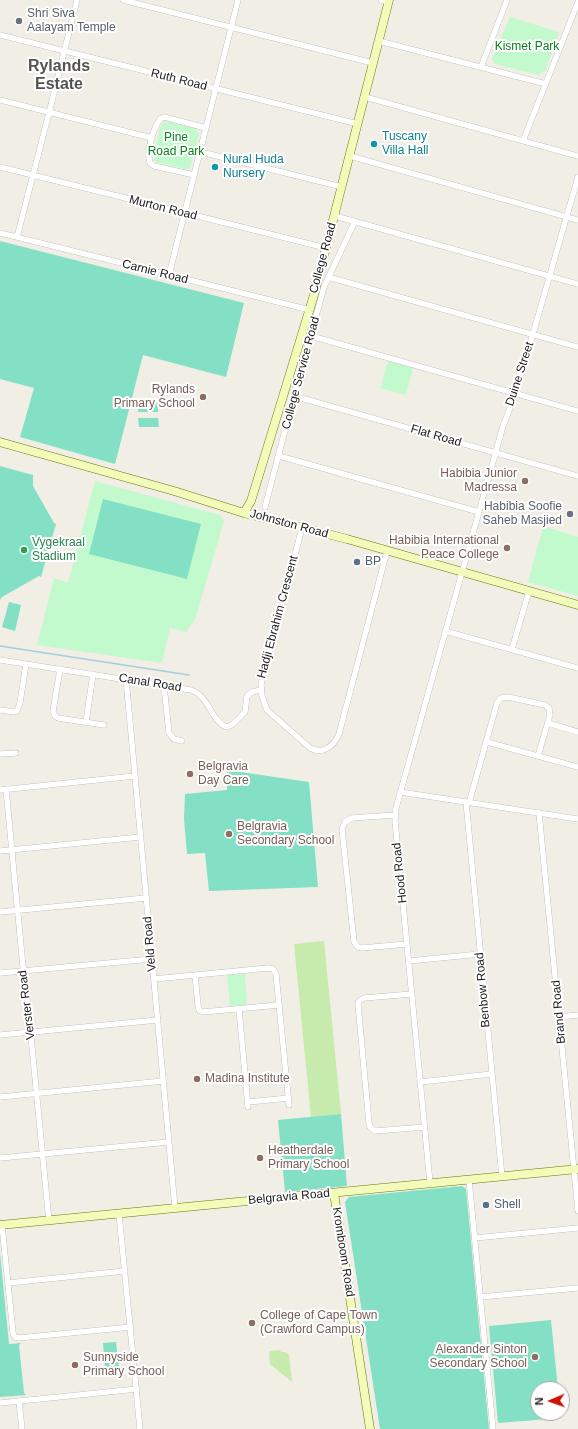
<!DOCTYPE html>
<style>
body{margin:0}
#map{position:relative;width:578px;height:1429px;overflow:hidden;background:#f1eee6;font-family:Arial,sans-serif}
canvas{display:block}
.north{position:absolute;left:530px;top:1381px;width:40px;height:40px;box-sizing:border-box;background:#fff;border:1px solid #a6a6a6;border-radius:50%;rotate:268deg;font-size:11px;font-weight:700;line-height:16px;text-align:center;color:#202020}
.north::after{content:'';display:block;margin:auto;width:14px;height:18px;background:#d01200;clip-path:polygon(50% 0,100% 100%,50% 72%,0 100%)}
</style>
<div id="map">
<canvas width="578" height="1429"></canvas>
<div class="north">N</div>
</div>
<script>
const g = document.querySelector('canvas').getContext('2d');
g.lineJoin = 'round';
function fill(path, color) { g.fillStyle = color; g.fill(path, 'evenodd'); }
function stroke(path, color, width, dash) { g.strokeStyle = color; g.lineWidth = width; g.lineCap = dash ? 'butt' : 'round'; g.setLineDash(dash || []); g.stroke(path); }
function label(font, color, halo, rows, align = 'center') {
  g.font = font + ' Arial,sans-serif'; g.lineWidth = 4; g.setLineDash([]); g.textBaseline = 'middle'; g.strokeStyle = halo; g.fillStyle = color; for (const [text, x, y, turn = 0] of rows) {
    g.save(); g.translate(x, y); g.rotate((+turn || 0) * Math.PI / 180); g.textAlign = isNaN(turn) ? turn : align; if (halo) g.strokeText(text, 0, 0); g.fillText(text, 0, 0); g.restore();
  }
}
fill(new Path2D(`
 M324 941 341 1114 311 1117 294 944Z
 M280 1350 281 1352H285L289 1355 292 1382 270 1364 269 1354 270 1351Z`), '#c6ebac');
fill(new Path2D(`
 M510 17 559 32 546 70 538 75 495 64 492 59Z
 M166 121 195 128 199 134 190 168 185 169 156 162 153 156 161 125Z
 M388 361 413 368 406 395 380 388Z
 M95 481 220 515 224 521 196 617 186 632 170 628 162 663 37 645 54 578 68 583Z
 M543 526 578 537V596L528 582Z
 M245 974 247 1005 230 1006 227 975Z`), '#c3facd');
fill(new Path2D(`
 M0 241 244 303 226 377 143 355 115 464 20 437 34 388 0 379Z
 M138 403H158V412H138Z
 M138 418H158L159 427H139Z
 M0 466 33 475V486L54 523 56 524 41 577 39 576 2 597 0 600Z
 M103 499 201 524 187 579 89 554Z
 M9 602 21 605 15 631 2 627Z
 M227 770 309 782 318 887 209 891 205 853 187 854 184 819 185 794 227 790Z
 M341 1114 347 1186 285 1192 278 1120Z
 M462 1186 466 1189 489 1429H380L345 1202 349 1197Z
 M0 1253 9 1344 21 1343 19 1345 24 1393 26 1395 0 1397Z
 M551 1320 558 1389H538V1413H561V1418L498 1423 489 1326Z
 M116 1342 119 1368 105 1369 103 1343Z`), '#83e0c4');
stroke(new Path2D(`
 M0 646 189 675`), '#a6cddf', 1.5);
const street = new Path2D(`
 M123 0 373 63
 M381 0 389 2
 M0 35 358 124
 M379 41 546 84
 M481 67 507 0
 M365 97 578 156
 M0 100 152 138
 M523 141 578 2
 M201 152 342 187
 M350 156 578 220
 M0 167 326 248
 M194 175 154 166 150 163C146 150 153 130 160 119L164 117 206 128
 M335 216 578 284
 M0 233 310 310
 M17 237 49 113 77 0
 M169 275 238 0
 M328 277 578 347
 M311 336 578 411
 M294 396 578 476
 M279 456 479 512
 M265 507 291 407 324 287 355 221
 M302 528 261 684 262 696 267 710 310 748C323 755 334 746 339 734L387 551
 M445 631 578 668
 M512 649 529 591
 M0 660 191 690C209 696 210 719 226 727L232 725 245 712 247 696 252 692 261 690
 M60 669 53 711 55 716 58 718 104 725
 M126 679 175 1208
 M164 686 169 733 174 739 182 741
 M0 710 14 712 17 711 20 703 26 664
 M86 722 93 674
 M548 723 578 732
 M487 742 578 767
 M0 754 16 753
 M6 789 23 967 25 975 49 1221
 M0 790 135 776
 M400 792 578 819
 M466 802 502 1177
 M469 803 497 703 501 698 508 697 545 705 549 708 550 715 538 756
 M539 813 578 1211
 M395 815 352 818 345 822 342 829 354 942 358 947 362 948 407 944
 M0 851 140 837
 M0 912 146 898
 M409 961 480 954
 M0 973 152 959
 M195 975 198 1005 199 1010 203 1012 279 1005
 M154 979 268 968 273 969 276 974 289 1105
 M412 994 364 998 359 1001 358 1004 369 1123 370 1127 375 1131 425 1127
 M239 1009 248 1107
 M559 1017 578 1015
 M0 1035 158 1020
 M421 1082 491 1074
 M0 1097 163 1081
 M248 1102 289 1098
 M0 1158 169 1142
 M469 1180 493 1429
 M430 1183 395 821 396 808 503 426 516 393 578 177
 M119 1214 140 1429
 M2 1225 13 1333 15 1337 19 1338 131 1327
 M475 1238 578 1228
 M8 1283 125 1271
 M480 1297 578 1288
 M19 1401 22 1429
 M0 1403 137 1389`);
const secondary = new Path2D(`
 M0 442 174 491 244 513 347 539 578 605
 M244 513 251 501 314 295 389 0
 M334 1193 370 1429
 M0 1225 578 1169`);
stroke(street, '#a7a7a7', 6);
stroke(secondary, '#647b03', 9);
stroke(street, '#fff', 5.5);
stroke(secondary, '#f2fbba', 8);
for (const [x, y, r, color] of [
 [19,21,4,"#6b7280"],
 [374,144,4,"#0f9aa8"],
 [215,167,4,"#0f9aa8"],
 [203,397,4,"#8d6e63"],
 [525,481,4,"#8d6e63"],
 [570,514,4,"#6b7280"],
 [507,548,4,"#8d6e63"],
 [24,550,4,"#2e9e5b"],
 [357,562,4,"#5c6f8a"],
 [190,774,4,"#8d6e63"],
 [229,834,4,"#8d6e63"],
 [197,1079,4,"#8d6e63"],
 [260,1158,4,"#8d6e63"],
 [486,1205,4,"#5c6f8a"],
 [252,1323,4,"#8d6e63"],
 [535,1357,4,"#8d6e63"],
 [75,1365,4,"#8d6e63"]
]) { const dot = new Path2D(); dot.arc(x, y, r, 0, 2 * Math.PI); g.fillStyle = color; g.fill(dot); stroke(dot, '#fff', 1.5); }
label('12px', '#5b616d', '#fff', [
 ["Shri Siva",27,14],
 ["Aalayam Temple",27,28],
 ["Habibia Soofie",562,507,"right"],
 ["Saheb Masjied",562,521,"right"]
], 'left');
label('12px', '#0a821e', '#fff', [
 ["Kismet Park",527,47],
 ["Pine",176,138],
 ["Road Park",176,152]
]);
label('12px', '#202020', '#fff', [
 ["Ruth Road",179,80,14],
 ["Murton Road",163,208,14],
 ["College Road",323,258,-75],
 ["Carnie Road",155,272,14],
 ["College Service Road",301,373,-75],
 ["Duine Street",520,374,-72],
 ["Flat Road",436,436,16],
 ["Johnston Road",289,524,15],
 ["Hadji Ebrahim Crescent",278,617,-75],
 ["Canal Road",150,683,9],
 ["Hood Road",400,873,-96],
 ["Veld Road",150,944,-95],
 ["Benbow Road",483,990,-95],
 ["Verster Road",27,1005,-97],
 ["Brand Road",559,1012,-95],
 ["Belgravia Road",289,1197,-5],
 ["Kromboom Road",343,1252,81]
]);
label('12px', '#0d838f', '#fff', [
 ["Tuscany",382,137],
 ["Villa Hall",382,151],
 ["Nural Huda",223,160],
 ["Nursery",223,174]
], 'left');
label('12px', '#785e54', '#fff', [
 ["Rylands",195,390,"right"],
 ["Primary School",195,404,"right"],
 ["Habibia Junior",517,474,"right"],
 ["Madressa",517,488,"right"],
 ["Habibia International",499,541,"right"],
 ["Peace College",499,555,"right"],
 ["Belgravia",198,767],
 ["Day Care",198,781],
 ["Belgravia",237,827],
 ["Secondary School",237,841],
 ["Madina Institute",205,1079],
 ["Heatherdale",268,1151],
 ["Primary School",268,1165],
 ["College of Cape Town",260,1316],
 ["(Crawford Campus)",260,1330],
 ["Alexander Sinton",527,1350,"right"],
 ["Secondary School",527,1364,"right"],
 ["Sunnyside",83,1358],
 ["Primary School",83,1372]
], 'left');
label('12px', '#27864d', '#fff', [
 ["Vygekraal",32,543],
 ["Stadium",32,557]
], 'left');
label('12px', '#4e5e75', '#fff', [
 ["BP",365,562],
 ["Shell",494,1205]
], 'left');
label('bold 16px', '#535353', '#fff', [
 ["Rylands",59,67],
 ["Estate",59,85]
]);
</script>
